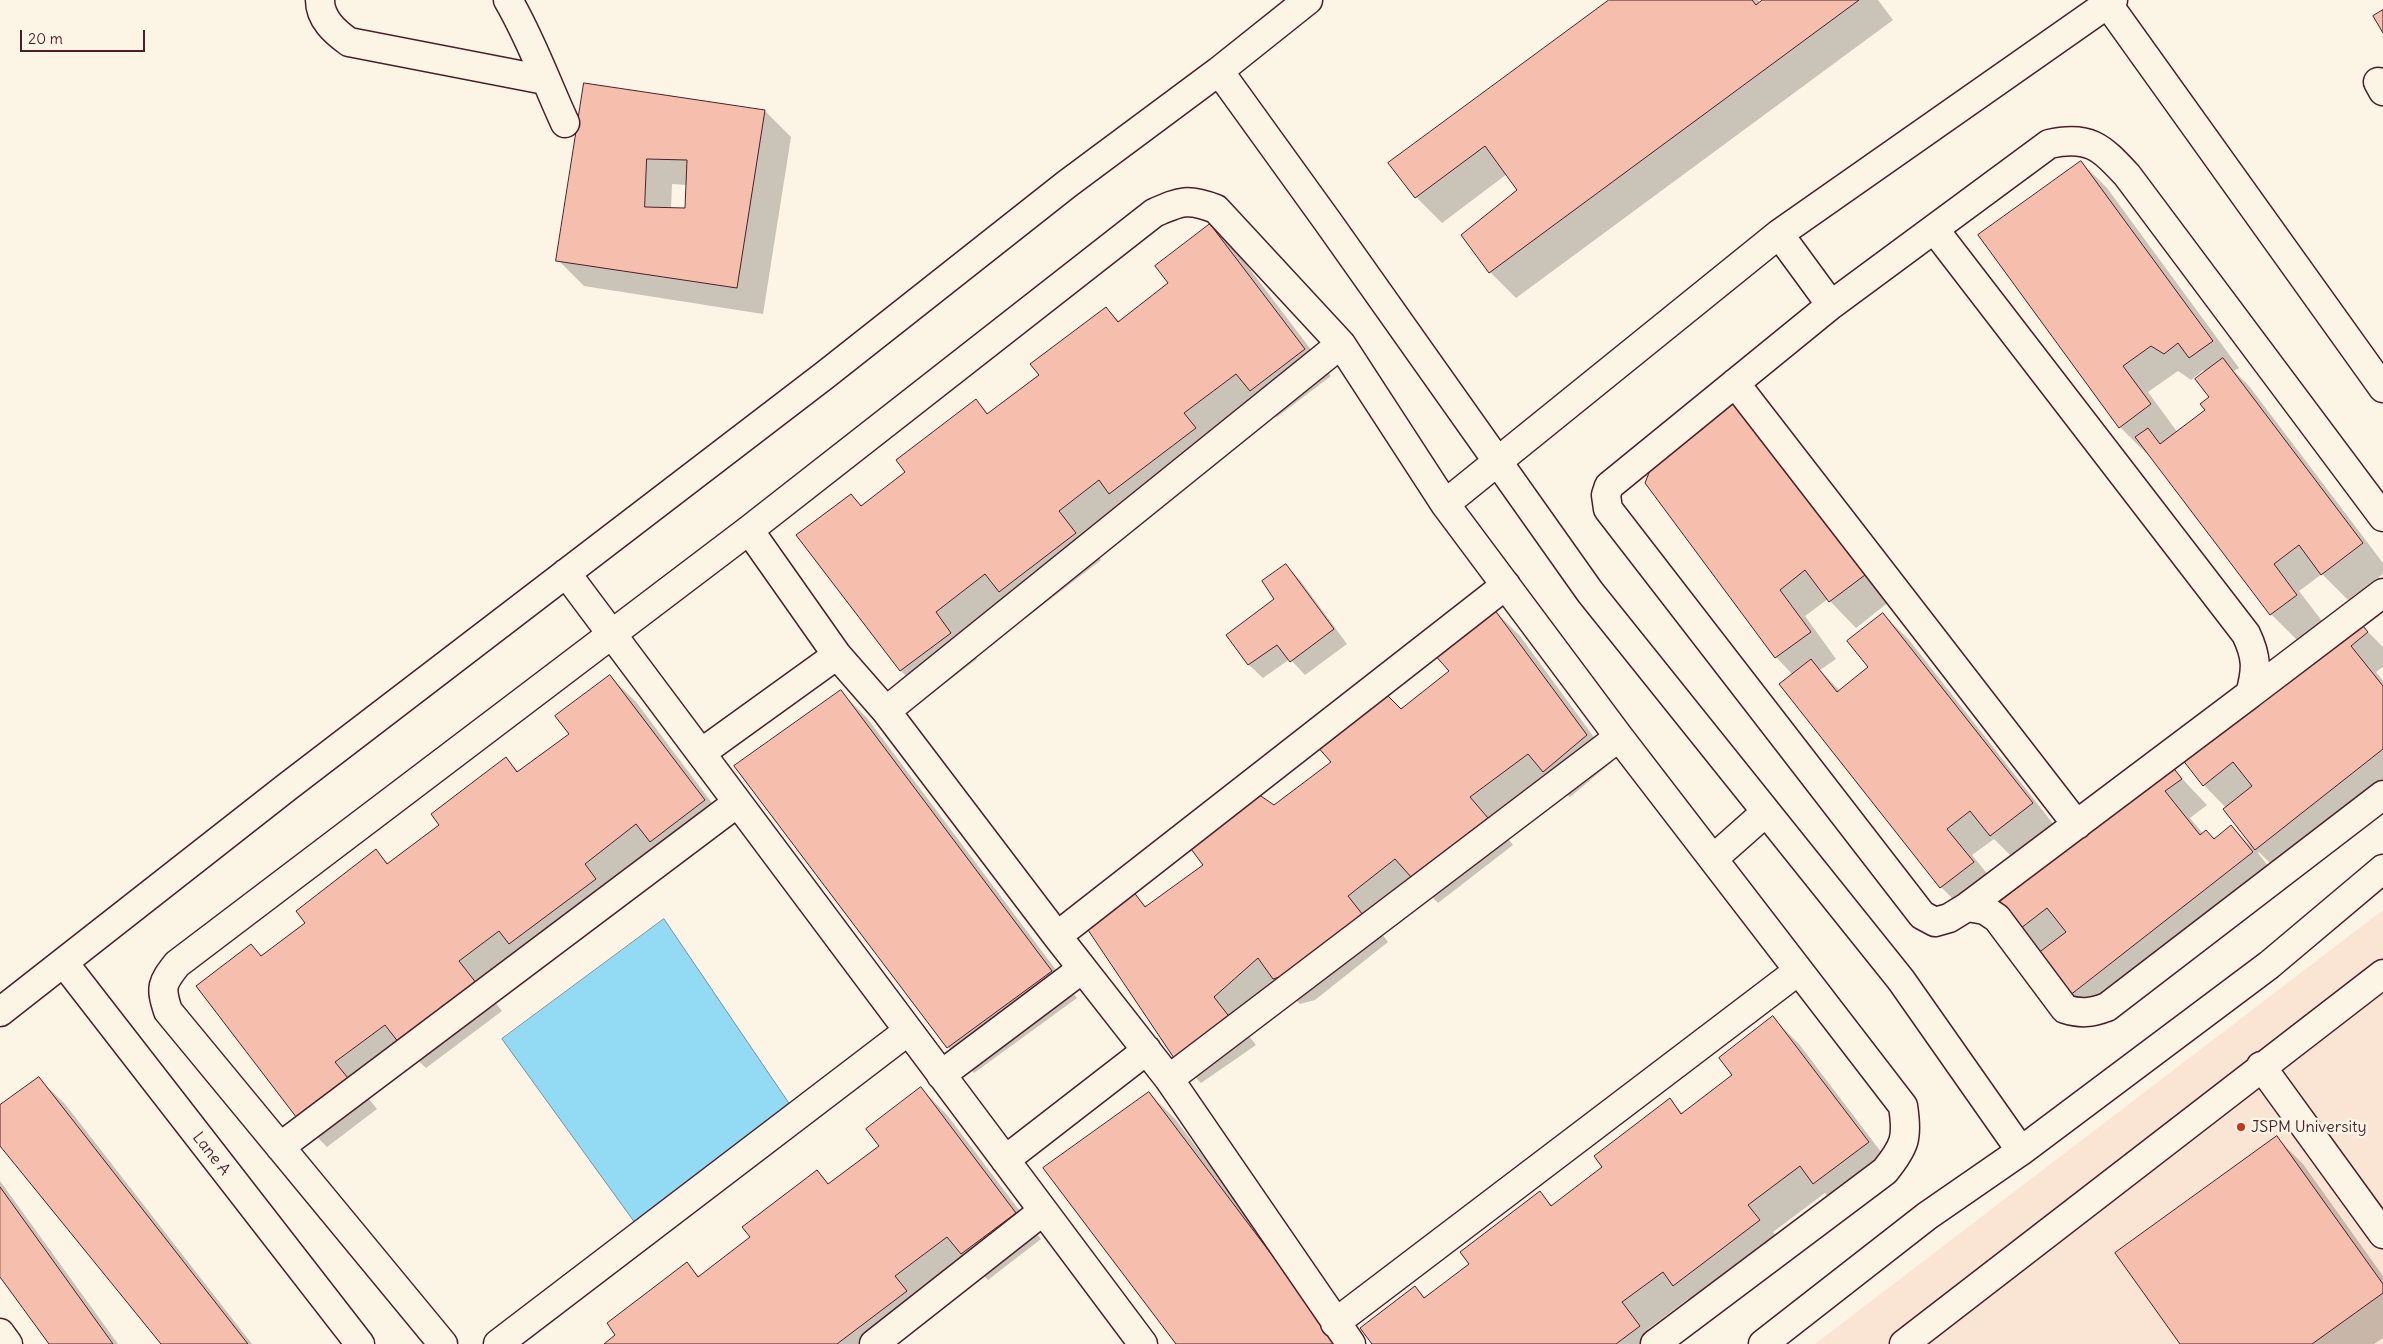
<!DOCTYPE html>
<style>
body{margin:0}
#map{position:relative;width:2383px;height:1344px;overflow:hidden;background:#fcf5e5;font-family:Delius,sans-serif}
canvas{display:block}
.scale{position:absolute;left:20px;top:30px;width:125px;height:22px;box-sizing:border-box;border:2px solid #4a1f2b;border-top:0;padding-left:6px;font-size:15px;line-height:18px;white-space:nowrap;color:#4a1f2b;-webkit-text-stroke:4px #fcf5e5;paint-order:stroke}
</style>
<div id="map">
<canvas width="2383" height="1344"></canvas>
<div class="scale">20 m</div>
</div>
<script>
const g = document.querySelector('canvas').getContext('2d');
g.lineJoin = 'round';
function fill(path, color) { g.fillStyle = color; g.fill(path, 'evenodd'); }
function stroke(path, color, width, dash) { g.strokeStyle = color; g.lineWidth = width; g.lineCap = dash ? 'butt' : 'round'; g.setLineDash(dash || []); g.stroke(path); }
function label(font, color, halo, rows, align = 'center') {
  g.font = font + ' Delius,sans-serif'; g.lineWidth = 5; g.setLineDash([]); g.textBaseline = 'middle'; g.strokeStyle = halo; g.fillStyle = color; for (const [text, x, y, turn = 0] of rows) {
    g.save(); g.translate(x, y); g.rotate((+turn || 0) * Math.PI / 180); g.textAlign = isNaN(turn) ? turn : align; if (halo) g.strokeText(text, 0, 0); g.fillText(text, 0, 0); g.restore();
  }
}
fill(new Path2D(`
 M2383 910V1344H1815Z`), '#fae4d4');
const water = new Path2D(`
 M664 919 797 1115 643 1234 502 1039Z`);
fill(water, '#93daf4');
stroke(water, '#768fa4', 1);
fill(new Path2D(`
 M1611 0H1758L1760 3 1764 0H1878L1893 20 1516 298 1490 272 1519 190 1507 174 1442 223 1416 197Z
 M585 84 765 111 791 137 763 314 584 286 558 260ZM672 184 687 185 686 209H671Z
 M2081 162 2107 188 2239 368 2234 371 2249 386 2383 563V574L2348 600 2322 574 2299 591 2322 621 2297 640 2271 614 2148 452 2146 453 2120 427ZM2203 370 2205 373 2211 397 2207 411 2178 433 2148 392 2178 371 2191 380Z
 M1210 225 1236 251 1331 376 1277 417 1261 401 1084 537 1101 560 1026 618 1010 601 961 638 977 659 927 697 901 671 798 535 851 496 862 506 907 472 976 401 989 414 1041 375 1106 308 1120 322 1170 283Z
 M1731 395 1890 601 1856 628 1828 599 1805 616 1836 659 1820 670 1840 691 1869 667 1883 614 1909 640 2058 830 2017 862 1994 839 1972 855 1999 888 1967 913 1941 887 1793 675 1776 657 1647 483 1704 430Z
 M1286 566 1300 580 1347 644 1305 675 1290 659 1263 678 1249 665 1228 635 1276 599Z
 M1494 610 1520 636 1612 762 1570 797 1553 781 1496 823 1513 845 1438 903 1420 885 1373 922 1388 942 1315 1000 1300 1004 1282 986 1239 1023 1256 1045 1201 1083 1175 1057 1133 893 1147 907 1205 866 1275 807 1450 671Z
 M2358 622 2383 647V667L2376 672 2383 681V796L2282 875 2259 852 2258 853 2278 879 2096 1021 2070 995 2017 931 2172 768 2207 805 2190 818 2203 834 2214 840 2231 826 2254 849 2255 848 2226 808 2204 785Z
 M610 676 636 702 730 827 677 867 661 851 484 988 502 1011 426 1068 409 1052 361 1089 377 1109 327 1147 301 1121 251 946 262 957 307 923 376 851 389 864 441 825 506 759 519 772 570 734Z
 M841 692 867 718 1077 998 974 1073 948 1047Z
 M1773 1018 1799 1044 1894 1169 1840 1209 1825 1193 1773 1232 1785 1247 1700 1311 1688 1299 1648 1329 1659 1344H1374L1414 1287 1426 1299 1470 1264 1539 1193 1553 1206 1604 1167 1670 1100 1683 1114 1733 1075Z
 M38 1078 65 1104 252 1344H162L0 1144V1107Z
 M921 1088 947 1115 1041 1239 988 1280 972 1264 921 1303 932 1318 897 1344H606L687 1264 700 1277 751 1238 817 1171 830 1185 881 1146Z
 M1149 1093 1175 1119 1344 1344H1178Z
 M2277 1138 2303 1164 2383 1276V1338L2374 1344H2181Z
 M0 1181 118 1344H51L0 1275Z`), '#0003');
const building = new Path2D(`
 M1609 0H1752L1756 5 1762 0H1859L1489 273 1461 235 1517 190 1485 146 1415 198 1388 163Z
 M2383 10V33L2373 16Z
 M584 83 765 110 737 288 556 261ZM647 159 687 160 685 208 645 207Z
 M2081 161 2213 341 2189 358 2178 343 2164 354 2151 346 2123 366 2151 404 2119 428 1978 235Z
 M1210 224 1305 349 1250 391 1236 374 1184 413 1196 428 1109 494 1099 480 1059 511 1076 533 999 592 985 574 936 612 951 633 900 671 796 535 851 494 861 506 905 472 896 460 976 399 987 414 1039 375 1030 364 1106 307 1118 322 1168 283 1155 266Z
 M2223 358 2363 543 2321 575 2299 545 2274 564 2297 595 2270 615 2135 437 2148 428 2160 444 2205 410 2200 404 2209 397 2195 379Z
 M1731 393 1865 575 1829 602 1805 570 1780 590 1811 632 1775 658 1645 483 1654 460 1703 429 1702 414Z
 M1286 564 1334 629 1290 662 1277 645 1248 665 1226 635 1274 599 1262 581Z
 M1494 609 1587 735 1543 772 1528 754 1470 797 1488 818 1411 877 1395 859 1348 896 1363 915 1289 974 1273 979 1258 958 1214 997 1231 1019 1174 1058 1086 927 1133 891 1145 907 1203 865 1188 845 1255 792 1274 805 1331 762 1316 745 1386 694 1401 709 1449 671 1434 654Z
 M1883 613 2033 803 1990 836 1970 811 1947 829 1974 862 1940 888 1779 684 1811 659 1837 692 1868 667 1847 641Z
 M2358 620 2368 632 2351 646 2383 686V749L2255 850 2223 809 2252 786 2233 762 2203 786 2182 759Z
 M610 675 705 800 650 842 636 824 585 864 596 879 509 944 499 931 459 961 477 984 399 1043 385 1025 335 1062 352 1083 300 1122 196 986 251 944 261 956 305 923 296 911 376 849 387 864 439 825 431 814 506 757 517 772 569 734 555 716Z
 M841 690 1052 971 947 1048 734 766Z
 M2172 766 2182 779 2165 791 2200 835 2206 830 2214 839 2231 825 2253 852 2069 996 2037 954 2066 932 2047 908 2016 932 1996 905Z
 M1773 1016 1869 1142 1813 1184 1800 1166 1748 1205 1760 1220 1673 1286 1663 1272 1622 1302 1640 1326 1616 1344H1372L1360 1328 1415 1286 1424 1298 1469 1264 1460 1252 1540 1191 1551 1206 1602 1167 1594 1156 1670 1098 1681 1114 1732 1075 1719 1058Z
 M39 1077 248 1344H161L0 1146V1105Z
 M921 1087 1016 1213 961 1254 947 1237 895 1276 907 1291 837 1344H604L615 1335 607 1323 687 1262 698 1277 750 1237 742 1227 817 1170 828 1184 879 1146 866 1129Z
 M1149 1092 1339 1344H1176L1043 1168Z
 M2277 1136 2383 1284V1293L2312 1344H2180L2115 1253Z
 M0 1187 113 1344H49L0 1277Z`);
fill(building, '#f6beac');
stroke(building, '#4a1f2b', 1);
const minor = new Path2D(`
 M320 0C320 19 335 32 349 42L545 80
 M508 0C531 39 546 82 565 123
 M2105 0 2383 388
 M1219 71 1328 222 1590 592 1901 980 2021 1151
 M2378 82 2383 91
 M1934 229 2246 634C2257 657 2257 669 2250 694L1967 907
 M1779 234 1831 305
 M1735 383 2077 825
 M1445 504 1779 234 2113 0
 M2383 517 2127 175C2101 147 2089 135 2049 144L1831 305 1609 486 1606 495 1608 509 1922 915 1935 922 1949 918 1967 907 1985 910 1997 918 2065 1009C2081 1014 2091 1013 2107 1007L2383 795
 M749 530 837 655 886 711 1057 936 1169 1079
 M566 573 1143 1344
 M2250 694 2383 593
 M886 711 1341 344
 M701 753 837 655
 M1713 859 1766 812
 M1057 936 1506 585
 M64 963 360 1344
 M0 1012 287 787 825 375 1067 184 1219 71 1308 0
 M2261 1066 2383 1234
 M941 1075 1082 969
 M280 1147 737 803
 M1005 1160 1147 1050
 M1335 1323 1798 971
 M0 1333 8 1344
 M443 1344 168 1011C160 987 162 983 177 964L749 530 1154 213C1181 201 1188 198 1216 209L1341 344 1445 504 1619 737 1903 1106C1908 1138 1905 1146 1885 1171L1655 1344
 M498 1344 908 1031
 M874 1344 1043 1211
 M1351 1344 1169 1079 1619 737
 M1763 1344 1927 1216 2021 1151 2269 965 2383 869
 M1904 1344 2383 974`);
stroke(minor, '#4a1f2b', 31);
stroke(minor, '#fcf5e5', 28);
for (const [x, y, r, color] of [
 [2241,1127,5,"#c8321e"]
]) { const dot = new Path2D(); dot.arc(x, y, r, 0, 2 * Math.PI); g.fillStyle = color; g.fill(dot); stroke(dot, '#fcf5e5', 2); }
label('16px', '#4a1f2b', '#fcf5e5', [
 ["JSPM University",2251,1127]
], 'left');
label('16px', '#4a1f2b', '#fcf5e5', [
 ["Lane A",211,1154,52]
]);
</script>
